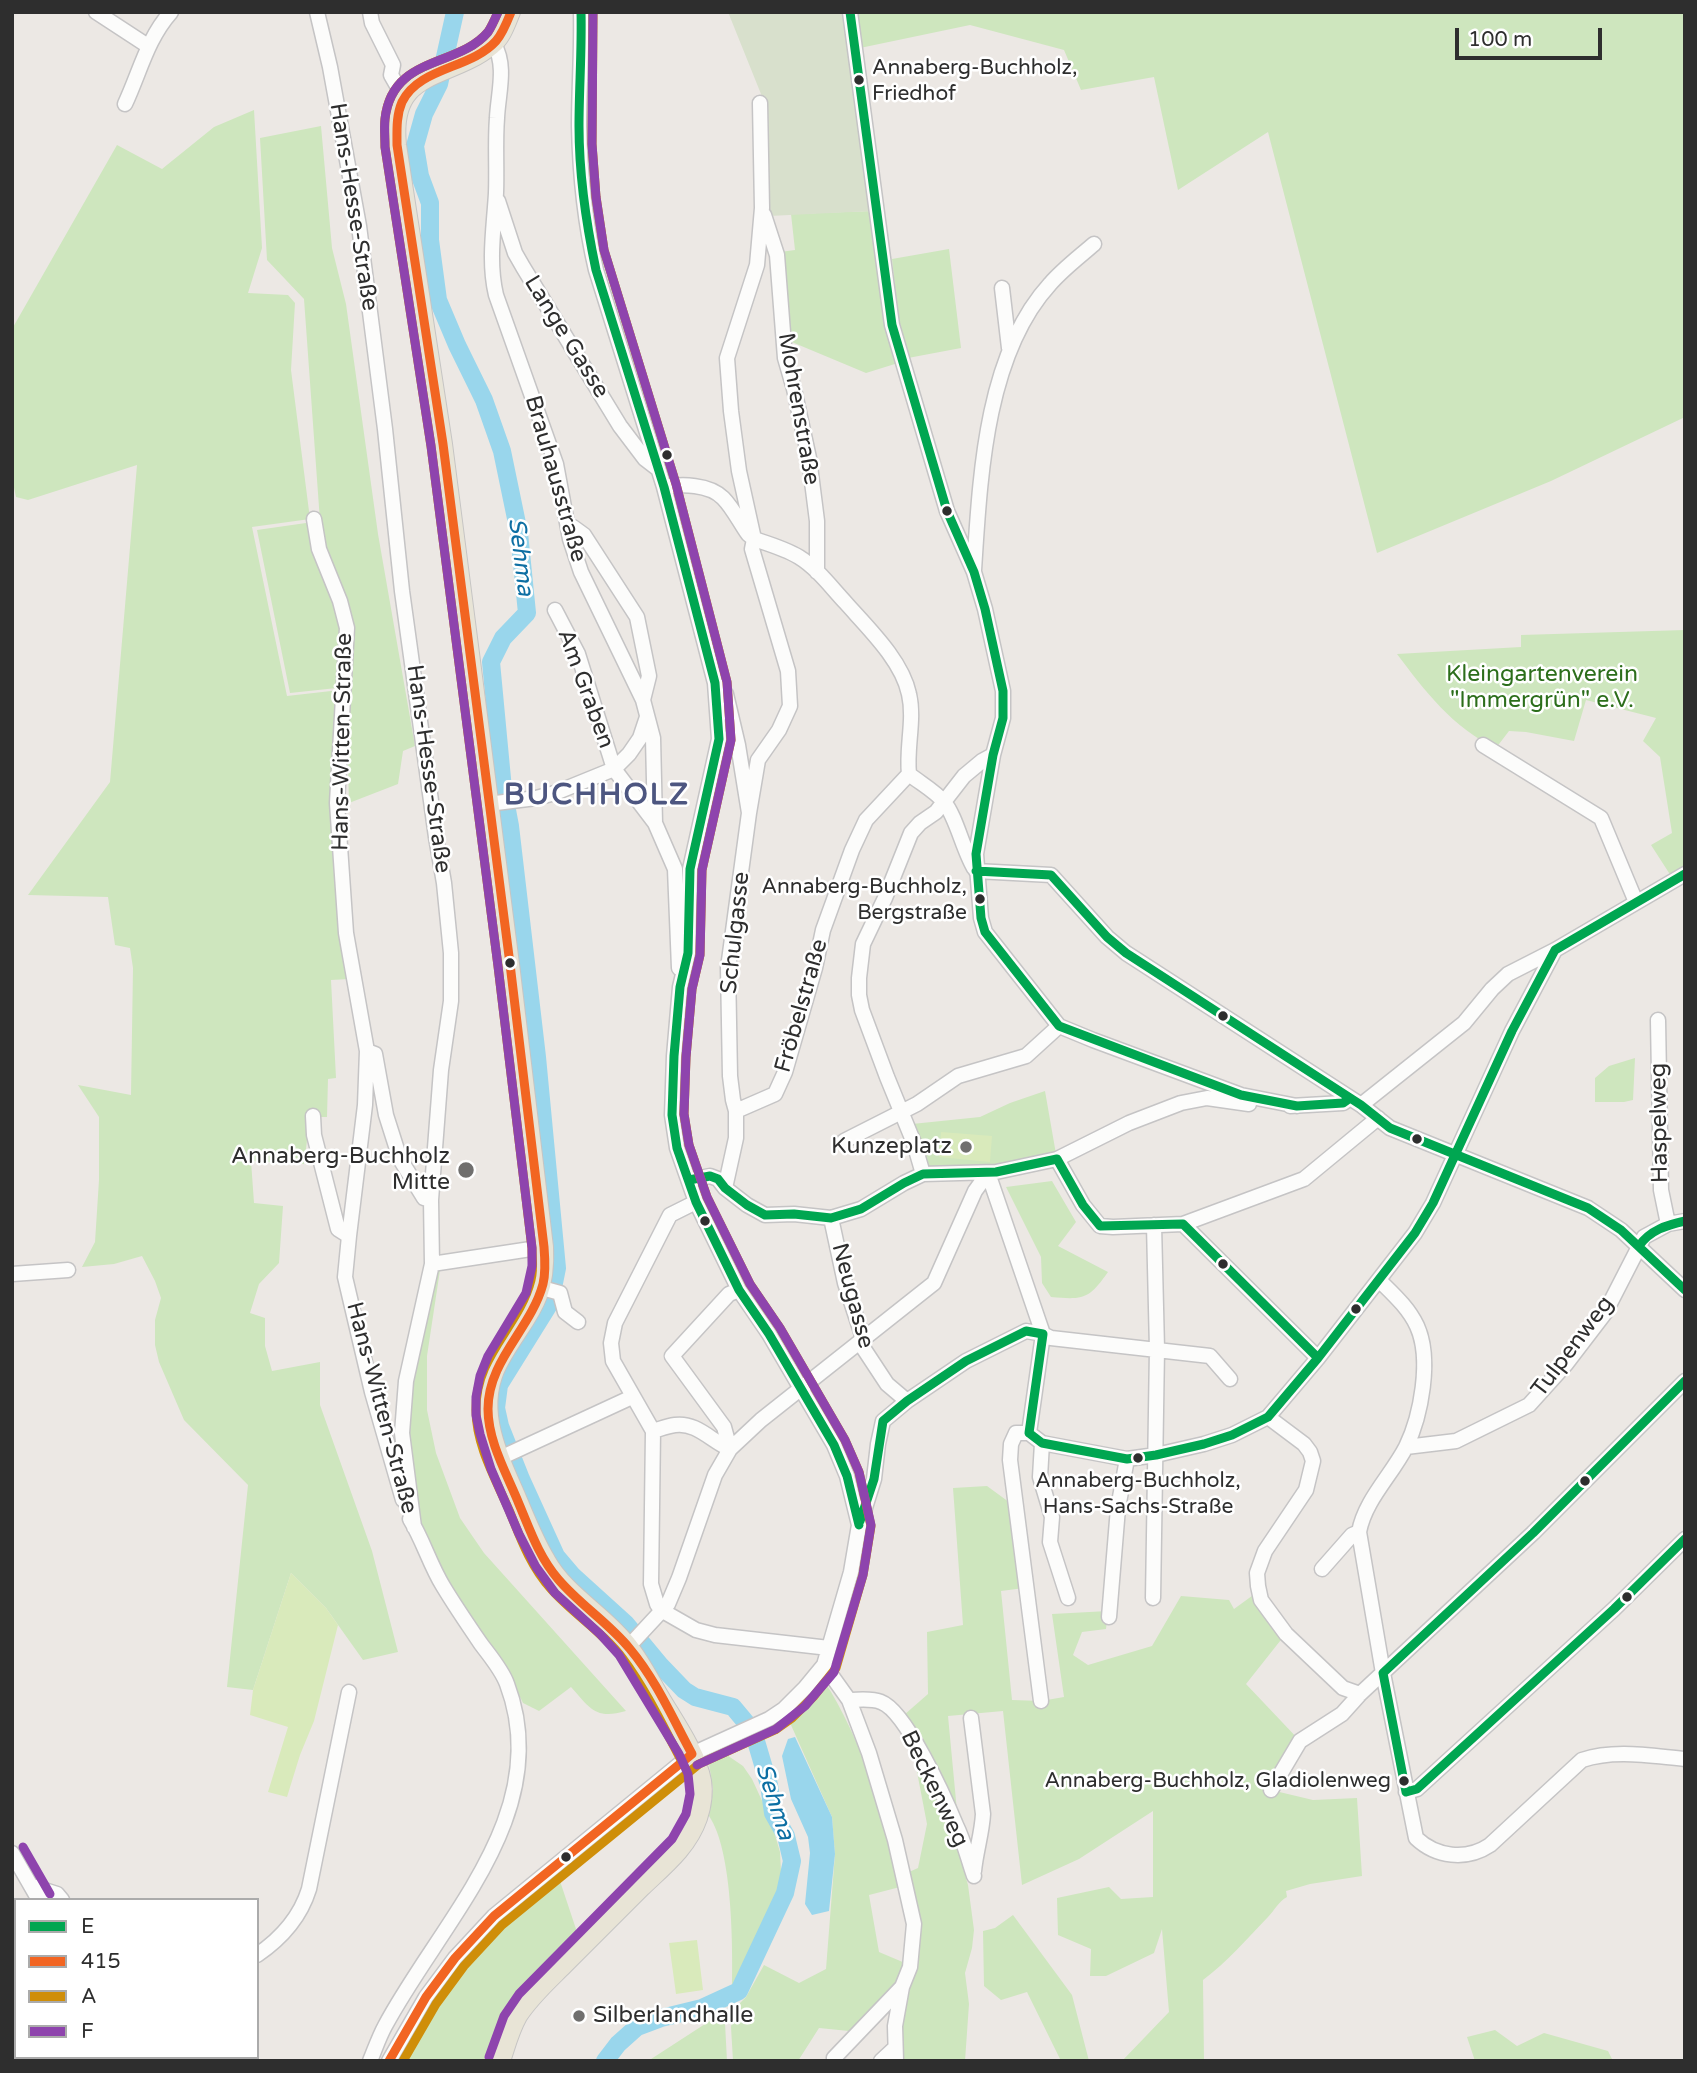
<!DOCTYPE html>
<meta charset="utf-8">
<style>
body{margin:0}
#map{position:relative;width:1697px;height:2073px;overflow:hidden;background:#ece8e4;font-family:"Varela Round",sans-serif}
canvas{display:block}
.frame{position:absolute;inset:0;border:14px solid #2e2e2e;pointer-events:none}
.legend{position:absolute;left:14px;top:1898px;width:245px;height:161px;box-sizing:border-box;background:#fff;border:2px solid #ababab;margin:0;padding:9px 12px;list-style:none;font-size:21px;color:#2e2e2e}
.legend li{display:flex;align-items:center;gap:14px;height:35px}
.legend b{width:35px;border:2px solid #ababab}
.scale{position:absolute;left:1455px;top:28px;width:147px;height:32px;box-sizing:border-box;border:4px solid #2e2e2e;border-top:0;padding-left:9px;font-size:21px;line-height:24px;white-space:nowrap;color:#2e2e2e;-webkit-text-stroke:5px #fff;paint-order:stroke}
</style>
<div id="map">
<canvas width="1697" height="2073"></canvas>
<div class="frame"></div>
<ul class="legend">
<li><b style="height:9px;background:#00a651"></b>E</li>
<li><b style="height:9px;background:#f26522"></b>415</li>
<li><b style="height:9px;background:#cf8e09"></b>A</li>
<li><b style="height:9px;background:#8e44ad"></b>F</li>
</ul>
<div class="scale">100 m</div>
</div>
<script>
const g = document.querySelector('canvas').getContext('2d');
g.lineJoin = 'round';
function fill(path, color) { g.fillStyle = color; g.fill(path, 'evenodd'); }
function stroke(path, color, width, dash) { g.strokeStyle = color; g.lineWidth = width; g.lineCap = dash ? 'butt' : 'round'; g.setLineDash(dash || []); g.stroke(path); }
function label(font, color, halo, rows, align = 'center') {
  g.font = font + ' "Varela Round",sans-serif'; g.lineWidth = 5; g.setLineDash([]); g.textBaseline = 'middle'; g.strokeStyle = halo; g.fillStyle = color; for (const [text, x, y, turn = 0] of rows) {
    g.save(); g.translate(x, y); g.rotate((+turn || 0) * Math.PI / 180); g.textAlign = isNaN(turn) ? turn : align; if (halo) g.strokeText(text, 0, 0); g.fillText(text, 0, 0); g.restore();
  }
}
fill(new Path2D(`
 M855 12H1685V417L1551 481 1377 553 1268 132 1178 190 1154 77 1081 90 1064 50 970 25 860 48Z
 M254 110 262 248 248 293 288 295 295 303 291 370 310 519 252 527 287 696 340 690 349 979 331 980 336 1078 328 1079 327 1117H310L304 1164 251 1161 254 1203 283 1206 279 1263 259 1284 250 1313 265 1318V1346L272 1371 320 1362V1405L372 1551 398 1652 363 1660 326 1608 291 1573 253 1690 227 1687 248 1485 184 1420 159 1362 155 1345V1320L161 1298 155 1281 142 1256 114 1264 82 1267 95 1242 99 1180V1117L78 1085 131 1095 133 968 130 948 115 945 108 897 28 895 110 782 137 465 28 500 16 497 12 478V329L117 145 162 169 214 127Z
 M321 126 332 248 346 304 378 534 415 746 403 751 398 784 349 803 346 687 290 693 257 530 320 521 304 299 267 260 260 138Z
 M872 211 898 363 866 373 787 340 780 252 795 250 791 214Z
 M949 249 961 348 908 358 898 315 892 259Z
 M1685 630V868L1671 876 1651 845 1672 833 1660 757 1643 741 1656 718 1586 700 1574 741 1526 732 1509 731 1496 748C1454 729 1424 690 1397 654L1521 647V635Z
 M1635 1058 1633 1100 1624 1102H1595V1078L1609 1066Z
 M1045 1091 1056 1154 987 1170 929 1171 912 1124 980 1117 1010 1103Z
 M1052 1181 1076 1222 1058 1246 1108 1272C1089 1299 1084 1300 1051 1297L1042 1283 1041 1257 1006 1187Z
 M436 1270H440L427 1356V1410L436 1453 460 1518 484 1553 626 1711C595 1720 590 1708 571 1687L539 1711 523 1703 510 1677 457 1597 434 1556 419 1523 410 1455 408 1415 414 1360Z
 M987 1486 1013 1505 1024 1588 1001 1591 1012 1700 1041 1701 1064 1697 1052 1614 1108 1611 1106 1629 1082 1632 1073 1655 1088 1665 1152 1646 1181 1596 1229 1600 1234 1609 1256 1593 1284 1636 1246 1684 1300 1741 1271 1790 1313 1800 1357 1798 1362 1876 1310 1884 1286 1891 1287 1897C1279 1901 1274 1911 1268 1917 1247 1939 1227 1962 1203 1980L1204 2061H1122L1169 2012 1162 1929 1154 1953 1106 1976H1090L1091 1949 1058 1935 1057 1898 1109 1887 1121 1899 1153 1897V1811L1079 1859 1022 1885 1003 1711 948 1716 962 1864 968 1885 974 1930 972 1948 965 1973 969 2004 965 2061H901L899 2049 905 1991 909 1872 918 1868 927 1824 907 1720 904 1715 928 1694 927 1632 963 1625 953 1488Z
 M823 1679C864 1743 884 1814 900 1887L869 1895 879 1952 905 1963 897 1982 849 2031 819 2028 798 2061H733L731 2027 734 2009 746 1997 764 1965 799 1983 826 1969 835 1854 832 1817 787 1716 813 1692Z
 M718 1749 743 1766 752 1779 770 1818 780 1852 782 1891 761 1932 737 1989 732 1993C733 1949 733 1851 709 1816L713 1789 707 1751Z
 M555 1866 580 1941 493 2061H389L455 1958Z
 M1013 1915 1072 1995 1089 2061H1061L1027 1992 1001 2000 984 1986 983 1931 995 1928Z
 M722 2013 723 2022 725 2023 727 2061H648Z
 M1495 2030 1517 2046 1544 2033 1608 2051 1613 2061H1475L1467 2037Z`), '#cee6be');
fill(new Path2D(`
 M728 12H844L872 211 769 216 766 205 763 99Z`), '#d8e0cc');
fill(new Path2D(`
 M941 1132 992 1136 990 1162 939 1157Z
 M291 1573 326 1608 338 1625 314 1721 300 1755 287 1797 268 1792 288 1727 250 1715 253 1690Z
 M697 1940 703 1990 676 1994 669 1943Z`), '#d9eabb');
fill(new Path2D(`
 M795 1737 832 1817 835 1854 829 1911 812 1915 805 1904 810 1853 808 1837 791 1799 782 1756 788 1739Z`), '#99d6ec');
stroke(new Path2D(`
 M455 12 439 84 424 114 415 146 420 176 430 203V240L438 300 457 345 484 400 502 451 519 533 527 613 503 638 491 662 503 789 510 826 537 1057 557 1268 550 1303 499 1385 496 1408 500 1426 521 1479 556 1556 573 1576 626 1624 660 1665 684 1690 695 1697 733 1707 753 1731 769 1785 773 1813 786 1836 792 1861 785 1893 739 1991 702 2008 661 2018 637 2027 618 2044 605 2061`), '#99d6ec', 18);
const minor = new Path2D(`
 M96 12 148 46
 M317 12 330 67 359 226 385 429 402 591 436 837 444 883 451 953V1001L441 1070 431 1200 432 1264 406 1381 402 1433 414 1527
 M370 12 372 23 393 65 391 75 399 89 407 94
 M850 12 892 325 947 511 974 572 985 609 1003 691V718L993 755 976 854 981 918 985 932 1059 1026 1093 1040 1241 1095 1297 1106
 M494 44C507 66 498 94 497 118 495 143 497 168 496 193 494 228 488 261 496 295L556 464 570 539 581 572 643 700 653 738 655 823
 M125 104C140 72 147 39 171 12
 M498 201 515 253 523 267 620 426 645 459 658 469
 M764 215 777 255 785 358 794 389 809 458 817 521V572
 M1002 288 1009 348
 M664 487C682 484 709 484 723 498 733 508 740 523 748 534L754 539C769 544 786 549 799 557 817 568 831 587 845 602 867 627 902 660 909 694 915 720 906 747 909 774 920 783 935 791 944 802 956 816 963 850 974 868
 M314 519 319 549 340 601 347 628 337 803 346 933 367 1051 375 1054 386 1115 400 1159 424 1198 431 1200
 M568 527H573L584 535 637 617 649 676 643 700
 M974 570C980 479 985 355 1050 284 1063 269 1079 257 1094 244
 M555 610 578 654 614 769 655 823 675 869 679 968
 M715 683 726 694 738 745 749 813 728 968 730 1076 733 1100 736 1111V1138L725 1188
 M1483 745 1601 818 1636 902
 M488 804 536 798 555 793 614 769 629 754 640 738 647 717
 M749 813 758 760 779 730 790 706 788 671 752 549 754 539 739 471 731 411 727 358 757 265 762 208 760 103
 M976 871 1051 875 1107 937 1126 953 1361 1105 1390 1128 1588 1208 1621 1230 1685 1290
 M1658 1020 1661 1190 1668 1224
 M1361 1105 1464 1023 1492 989 1508 974 1555 950 1685 874
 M1290 1106 1343 1103 1350 1098
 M736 1111 775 1094 785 1072 815 968 823 930 852 850 866 820 909 774
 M313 1116 314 1135 338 1229 349 1236 345 1277 372 1392 403 1500
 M844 1141 917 1104 958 1076 1026 1056 1059 1026
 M1057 1159 1083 1205 1100 1226 1113 1227 1183 1224 1304 1179 1378 1118
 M988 1173 1043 1334 1029 1433
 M923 1174 914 1143 887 1077 862 1010 859 995V978L863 944 885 898 911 833 920 823 936 812 964 776 982 761 993 755
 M689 1180 710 1176 718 1179 725 1188 747 1205 765 1215 794 1214 831 1218 861 1209 904 1183 923 1174 996 1172 1057 1159 1129 1123 1181 1103 1207 1098 1249 1104
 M696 1202 670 1215 615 1323 611 1343 613 1361 653 1431 651 1584 657 1604 661 1610 696 1630 715 1635 829 1648
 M831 1218 845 1283 862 1335 860 1343 887 1384 907 1401
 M1183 1224 1318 1358
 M349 1236 365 1105 367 1051
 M432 1264 544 1247
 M12 1274 68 1270
 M1379 1280C1393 1294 1408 1307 1417 1326 1432 1359 1421 1416 1406 1447 1391 1476 1365 1500 1359 1532L1383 1673 1416 1838C1436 1857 1466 1861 1490 1845L1582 1760C1615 1749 1651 1756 1685 1759
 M542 1288 560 1293 565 1312 578 1322
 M1268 1417 1304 1444 1310 1452 1313 1461 1306 1490 1265 1551 1257 1573 1258 1586 1261 1600 1286 1634 1343 1688 1360 1694
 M653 1431C660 1429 667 1426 675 1425 697 1422 711 1441 730 1449
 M1029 1433 1042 1443 1127 1459 1156 1455 1204 1444 1232 1435 1268 1417 1318 1358 1415 1233 1433 1203 1512 1031 1555 950
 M1029 1433H1016L1011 1444 1010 1460 1041 1701
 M1042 1443 1040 1477 1052 1517 1050 1542 1068 1598
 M1406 1447 1456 1441 1529 1405 1566 1364 1605 1313 1644 1237 1668 1224 1685 1221
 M730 1449 724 1427 672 1356 729 1294 739 1290
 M500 1458 632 1397
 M860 1524 874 1479 878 1444 883 1421 907 1401 966 1361 1026 1331 1043 1334 1051 1338 1210 1356 1230 1379
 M1322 1569 1352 1535 1359 1532
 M1153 1598 1157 1349 1154 1225
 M1109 1617 1118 1508 1127 1459
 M629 1646 668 1604 679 1578 715 1475 730 1449 761 1420 934 1283 975 1191 988 1173
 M824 1665 849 1700 869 1753 895 1840 914 1924 910 1967 902 1987 895 2026 896 2061
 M849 1700C859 1700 871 1698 881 1702 906 1711 945 1798 956 1825 964 1841 968 1859 974 1876
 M971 1718 983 1814C982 1833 976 1851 974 1871
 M1271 1790 1300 1741 1342 1714 1360 1694 1533 1533 1685 1381
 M1406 1792 1417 1789 1614 1609 1685 1539
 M12 1853 39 1900
 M32 1886 57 1894 62 1900
 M257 1955C282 1938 300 1918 309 1889L349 1692
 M117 2057 119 2061
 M370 2061C375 2049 379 2037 385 2026 441 1921 556 1813 507 1684 502 1670 490 1656 481 1644 468 1625 455 1606 443 1586 430 1565 423 1540 410 1519
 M389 2061 426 1997 455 1958 494 1916 692 1754 769 1719 784 1709 805 1688 824 1665 851 1572 859 1525 847 1476 834 1445 769 1334 739 1290 696 1202 677 1148 672 1115 674 1056 680 987 688 953 690 869 719 739 715 683 664 487 596 270C585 223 580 174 579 126 579 88 582 50 581 12
 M835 2061 834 2058 901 1988
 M881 2061 895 2048`);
const major = new Path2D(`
 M501 2061C506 2046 510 2030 518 2016 530 1997 548 1981 564 1965 590 1939 616 1913 642 1887 664 1866 688 1847 698 1818 702 1806 704 1793 702 1781 697 1753 674 1721 660 1697 650 1680 641 1662 629 1647 605 1615 566 1596 546 1560 534 1540 526 1519 517 1498 498 1454 474 1408 499 1362 523 1317 547 1305 544 1247L510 964 443 444 397 145C389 67 449 81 492 45 502 37 506 24 511 12`);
stroke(minor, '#c5c4c5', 17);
stroke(major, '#c6c5c4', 20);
stroke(minor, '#fcfcfb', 14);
stroke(major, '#e8e4d6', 18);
stroke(new Path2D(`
 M581 12C582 50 579 88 579 126 579 174 586 223 596 270L664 487 715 683 719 739 690 869 688 953 680 987 674 1056 672 1115 677 1148 696 1202 739 1290 769 1334 834 1445 847 1476 859 1525
 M850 12 892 325 947 511 974 572 985 609 1003 691V718L993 755 976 854 981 918 985 932 1059 1026 1241 1095 1297 1106 1343 1103 1350 1098
 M976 871 1051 875 1107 937 1126 953 1361 1105 1390 1128 1588 1208 1621 1230 1685 1290
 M1555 950 1685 874
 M689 1180 710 1176 718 1179 725 1188 747 1205 765 1215 794 1214 831 1218 861 1209 904 1183 923 1174 996 1172 1057 1159 1083 1205 1100 1226 1183 1224 1318 1358
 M1639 1246C1650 1230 1667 1225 1685 1221
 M1029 1433 1042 1443 1127 1459 1156 1455 1204 1444 1232 1435 1268 1417 1318 1358 1415 1233 1433 1203 1512 1031 1555 950
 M1029 1433 1043 1334
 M860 1521 874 1479 883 1421 907 1401 966 1361 1026 1331 1043 1334
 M1383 1673 1533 1533 1685 1381
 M1383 1673 1406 1792
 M1406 1792 1417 1789 1614 1609 1685 1539`), '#00a651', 9);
stroke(new Path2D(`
 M511 12C507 22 503 33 496 41 471 69 419 67 402 102 396 116 397 131 397 145L443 444 510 964 544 1247C545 1259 546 1272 543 1284 531 1329 488 1360 488 1409 488 1442 507 1474 519 1504 530 1530 539 1557 558 1579 580 1605 609 1623 630 1649 656 1680 673 1719 692 1754
 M389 2061 426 1997 455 1958 494 1916 692 1754`), '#f26522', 9);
stroke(new Path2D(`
 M498 12C495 19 492 26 488 32 458 68 392 55 385 119 384 128 385 138 385 147L431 446 498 966 532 1248C532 1259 534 1269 531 1280 519 1327 475 1356 476 1410 476 1445 495 1478 509 1510 520 1537 530 1566 551 1589 573 1614 603 1632 623 1659 646 1690 663 1726 681 1760
 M403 2061 436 2004 464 1966 502 1925 699 1764 775 1730 792 1718 814 1696 836 1668 863 1575 871 1526 859 1472 845 1440 780 1328 750 1284 707 1197 689 1145 684 1114 686 1057 692 989 700 955 702 870 731 740 727 682 676 484 604 250 596 197 592 144 593 12`), '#cf8e09', 9);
stroke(new Path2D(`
 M593 12 592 144 596 197 604 250 676 484 727 682 731 740 702 870 700 955 692 989 686 1057 684 1114 689 1145 707 1197 750 1284 780 1328 845 1440 859 1472 871 1525 863 1575 834 1672 805 1706 776 1729 697 1765
 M23 1847 50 1894
 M489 2057 504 2016 519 1994 672 1839 686 1814 690 1794 688 1774 679 1754 619 1655 600 1634 555 1593 536 1567 519 1534 491 1469 480 1434 476 1415V1397L480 1376 488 1356 526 1293 532 1266V1248L498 966 431 446 385 147C385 138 384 128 385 119 392 55 458 68 488 32 492 26 495 19 498 12`), '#8e44ad', 9);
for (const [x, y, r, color] of [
 [859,80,6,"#2e2e2e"],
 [667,455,6,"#2e2e2e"],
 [947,511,6,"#2e2e2e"],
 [980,899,6,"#2e2e2e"],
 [510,963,6,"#2e2e2e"],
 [1223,1016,6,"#2e2e2e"],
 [1417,1139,6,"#2e2e2e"],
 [966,1147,7,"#706f6e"],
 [466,1170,9,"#706f6e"],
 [705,1221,6,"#2e2e2e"],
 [1223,1264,6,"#2e2e2e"],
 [1356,1309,6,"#2e2e2e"],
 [1138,1458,6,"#2e2e2e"],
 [1585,1481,6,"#2e2e2e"],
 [1627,1597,6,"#2e2e2e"],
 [1404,1781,6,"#2e2e2e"],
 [566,1857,6,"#2e2e2e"],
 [579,2016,7,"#706f6e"]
]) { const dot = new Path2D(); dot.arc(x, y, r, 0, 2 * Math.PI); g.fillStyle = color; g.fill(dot); stroke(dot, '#fff', 2.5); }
label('21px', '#2e2e2e', '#fff', [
 ["Annaberg-Buchholz,",872,68,"left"],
 ["Friedhof",872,94,"left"],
 ["Annaberg-Buchholz,",967,887],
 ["Bergstraße",967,913],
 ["Annaberg-Buchholz,",1138,1481,"center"],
 ["Hans-Sachs-Straße",1138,1507,"center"],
 ["Annaberg-Buchholz, Gladiolenweg",1391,1781]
], 'right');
label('23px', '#2e2e2e', '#fff', [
 ["Hans-Hesse-Straße",353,207,81],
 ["Lange Gasse",566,337,58],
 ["Mohrenstraße",798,409,80],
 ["Brauhausstraße",555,479,74],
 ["Am Graben",585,689,70],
 ["Hans-Witten-Straße",343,742,-89],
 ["Hans-Hesse-Straße",428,769,82],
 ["Schulgasse",736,933,-84],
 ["Fröbelstraße",802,1006,-74],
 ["Haspelweg",1660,1123,-91],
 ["Neugasse",852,1296,75],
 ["Tulpenweg",1573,1347,-53],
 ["Hans-Witten-Straße",381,1408,75],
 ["Beckenweg",934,1789,64]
]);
label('23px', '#2c6e1b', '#fff', [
 ["Kleingartenverein",1542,675],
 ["\"Immergrün\" e.V.",1542,701]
]);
label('23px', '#2e2e2e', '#fff', [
 ["Kunzeplatz",952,1147],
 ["Annaberg-Buchholz",450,1157],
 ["Mitte",450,1183],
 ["Silberlandhalle",593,2016,"left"]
], 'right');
label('italic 24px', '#0d6fa3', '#fff', [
 ["Sehma",520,557,83],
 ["Sehma",774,1802,72]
]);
g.letterSpacing = '2px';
label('bold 30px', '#4d5680', '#fff', [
 ["BUCHHOLZ",597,796]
]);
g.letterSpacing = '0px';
</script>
